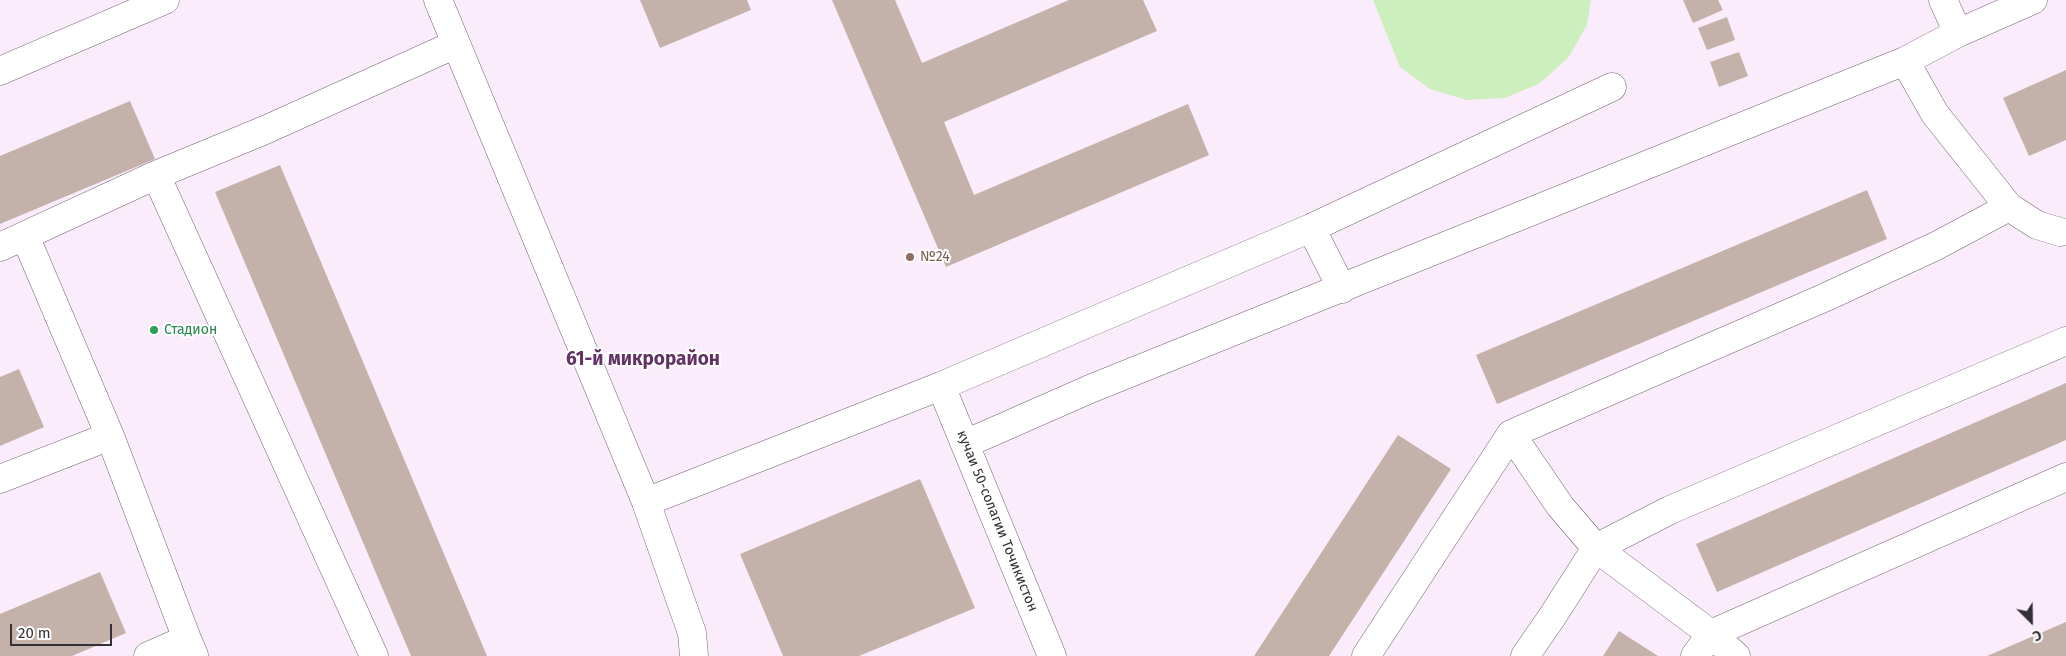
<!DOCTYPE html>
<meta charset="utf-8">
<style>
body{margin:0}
#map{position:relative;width:2066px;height:656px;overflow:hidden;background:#faecfa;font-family:"Fira Sans",sans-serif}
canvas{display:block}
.north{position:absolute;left:2006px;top:596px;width:50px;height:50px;-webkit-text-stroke:4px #fefefe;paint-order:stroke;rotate:157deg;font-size:14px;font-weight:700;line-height:20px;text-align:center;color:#353035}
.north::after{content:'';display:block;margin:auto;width:18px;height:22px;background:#353035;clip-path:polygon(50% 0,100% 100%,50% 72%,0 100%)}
.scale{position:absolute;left:10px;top:624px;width:102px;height:22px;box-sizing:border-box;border:2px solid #353035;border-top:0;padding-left:6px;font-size:15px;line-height:18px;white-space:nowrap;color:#353035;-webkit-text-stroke:4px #fefefe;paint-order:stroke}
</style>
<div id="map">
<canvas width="2066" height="656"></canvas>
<div class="north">С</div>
<div class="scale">20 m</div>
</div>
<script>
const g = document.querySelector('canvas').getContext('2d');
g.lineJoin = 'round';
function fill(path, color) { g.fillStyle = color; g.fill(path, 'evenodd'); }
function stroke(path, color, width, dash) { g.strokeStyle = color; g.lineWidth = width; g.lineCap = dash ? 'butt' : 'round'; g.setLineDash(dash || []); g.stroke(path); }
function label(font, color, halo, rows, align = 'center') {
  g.font = font + ' "Fira Sans",sans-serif'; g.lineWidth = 4; g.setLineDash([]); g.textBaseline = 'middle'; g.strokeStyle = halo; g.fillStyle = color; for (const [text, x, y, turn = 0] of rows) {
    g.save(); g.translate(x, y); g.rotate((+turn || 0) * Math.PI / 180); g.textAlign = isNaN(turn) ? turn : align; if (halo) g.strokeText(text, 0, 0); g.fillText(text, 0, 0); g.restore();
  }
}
fill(new Path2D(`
 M1373 0H1591L1587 25 1568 58 1540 83 1505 98 1467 100 1430 89 1400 67Z`), '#cdeebd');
fill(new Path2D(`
 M640 0H747L751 10 660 48Z
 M832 0H895L922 63 1069 0H1143L1157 31 944 122 974 195 1188 104 1209 155 946 267Z
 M1683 0H1718L1723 10 1693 23Z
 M1727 17 1735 40 1707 50 1698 28Z
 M1739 52 1748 76 1719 87 1710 62Z
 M2066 70V140L2029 156 2003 98Z
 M130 101 155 159 0 224V156Z
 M280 165 487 656H411L215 192Z
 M1867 190 1887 239 1497 404 1476 355Z
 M19 369 44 427 0 446V377Z
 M2066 383V440L1717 592 1696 544Z
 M1398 435 1451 469 1329 656H1254Z
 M920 479 975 608 859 656H783L740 554Z
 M100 572 126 633 72 656H0V614Z
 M2066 622V656H1987Z
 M1619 631 1658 656H1603Z`), '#c4b2aa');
const minor = new Path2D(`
 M438 0 646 502 692 633 694 656
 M1943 0 1958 33
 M1905 61 1935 114 2009 207 2037 225 2060 232
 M0 71 165 0
 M156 175 265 130 456 44
 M1311 228 1342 289
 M25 236 110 436 187 639
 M0 247 156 175 374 656
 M941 386 1052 656
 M1511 434 1560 506 1596 548 1711 634 1736 656
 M965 444 1090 389 1905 61 1958 33 2033 0
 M0 479 110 436
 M646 502 941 386 1311 228 1612 87
 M148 656 187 639 194 655
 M1366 656 1511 434 1826 297 1936 246 2009 207
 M1525 656 1552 617 1596 548 1670 510 2066 341
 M1695 656 1711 634 2066 477`);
stroke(minor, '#726672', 29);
stroke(minor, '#fff', 28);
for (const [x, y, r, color] of [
 [910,257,5,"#8d6e63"],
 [154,330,5,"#2e9e5b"]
]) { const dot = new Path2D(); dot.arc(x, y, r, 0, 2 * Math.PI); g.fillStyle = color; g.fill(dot); stroke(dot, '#fefefe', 2); }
label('14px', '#785e54', '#fefefe', [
 ["№24",920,257]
], 'left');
label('14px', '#27864d', '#fefefe', [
 ["Стадион",164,330]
], 'left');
label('14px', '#353035', '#fefefe', [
 ["кучаи 50-солагии Точикистон",997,521,68]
]);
label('bold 19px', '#623265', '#fefefe', [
 ["61-й микрорайон",643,360]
]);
</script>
